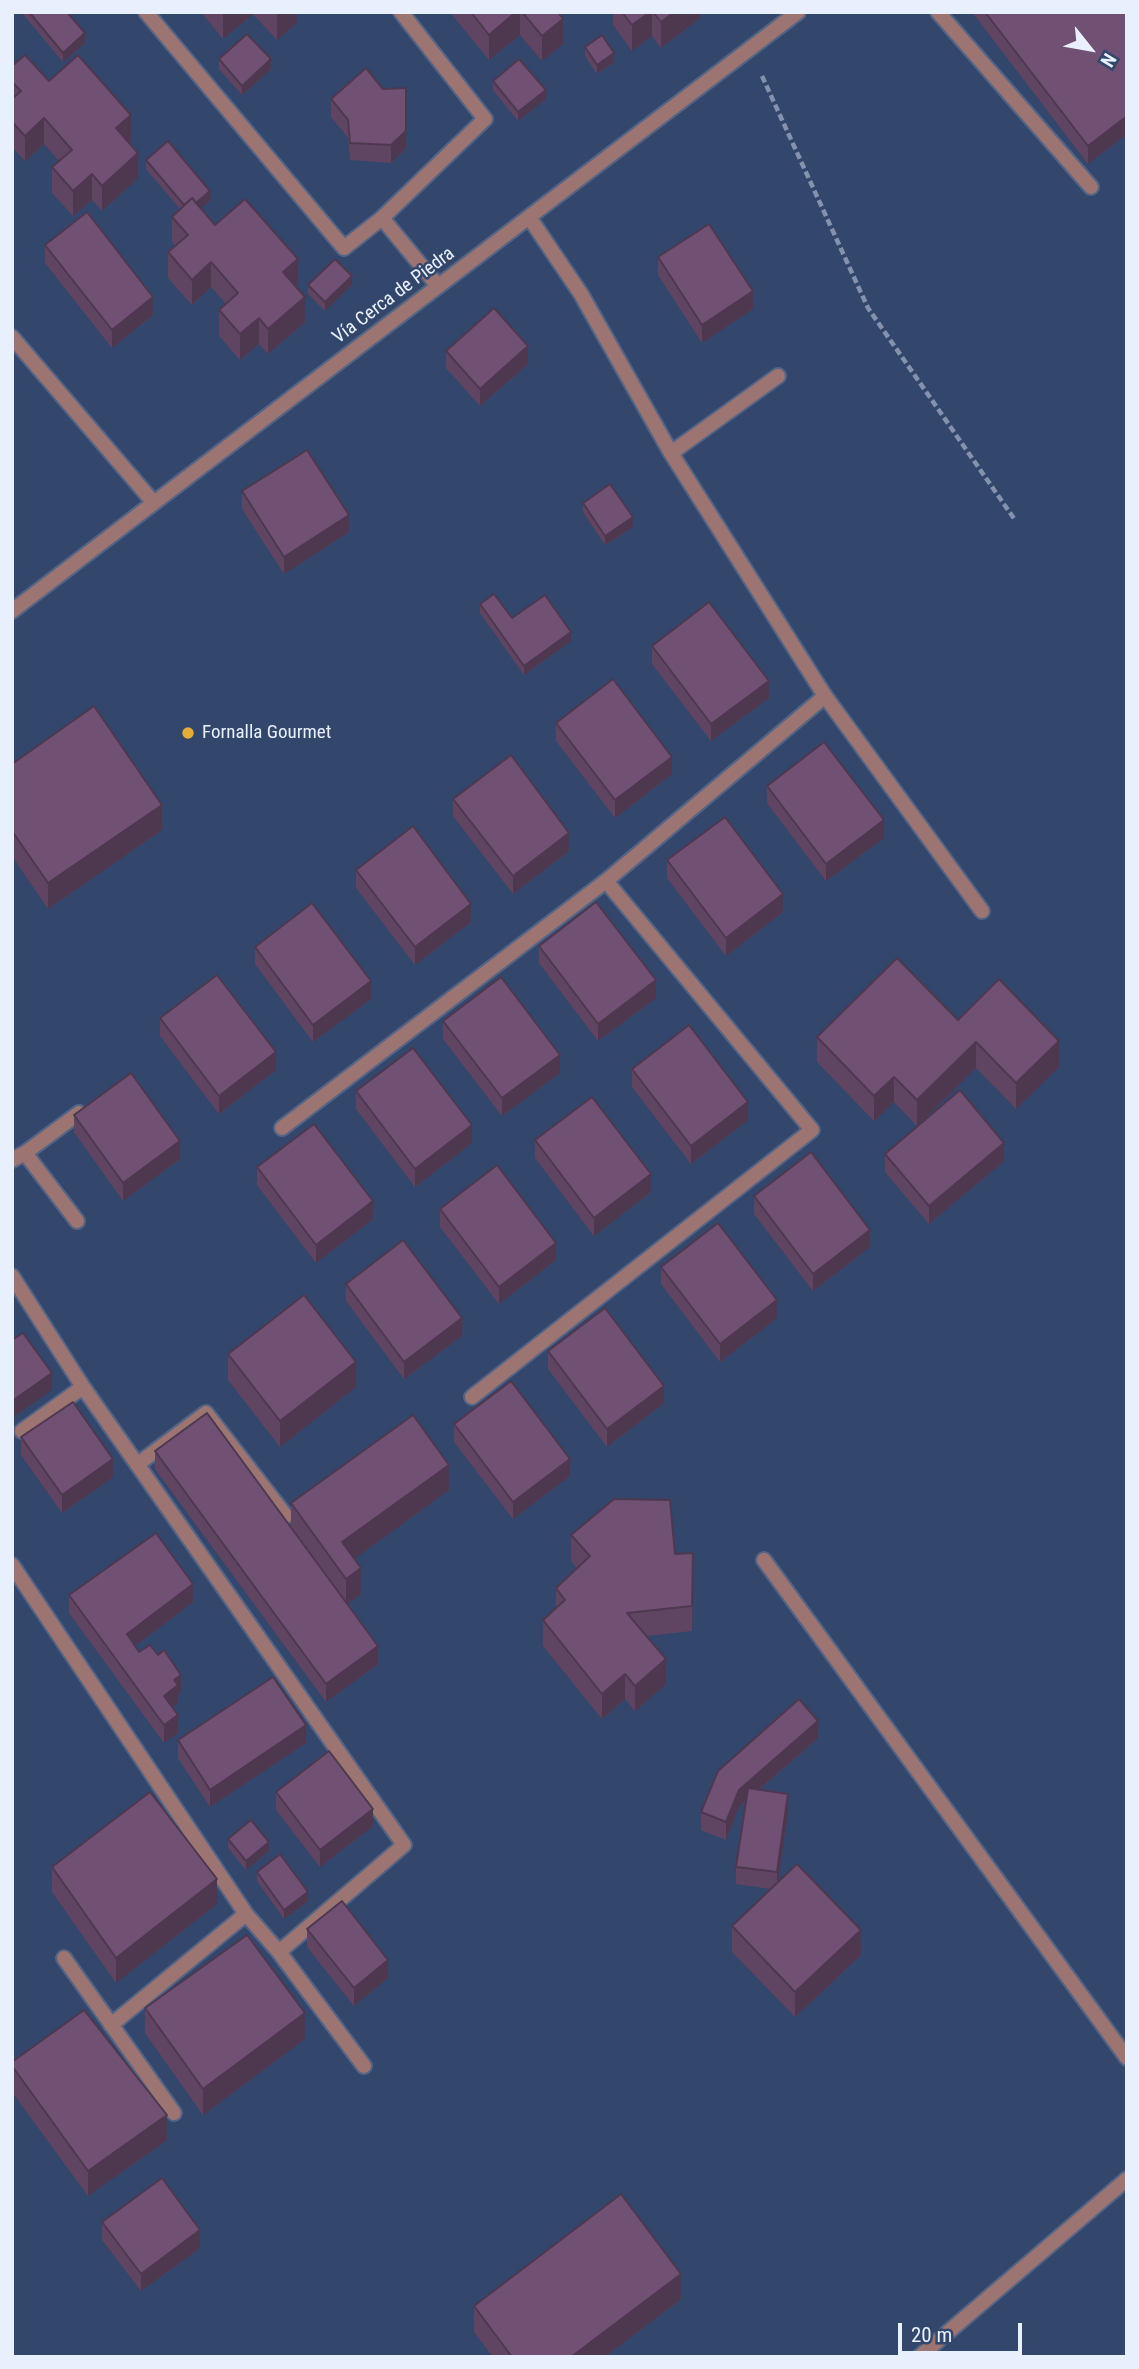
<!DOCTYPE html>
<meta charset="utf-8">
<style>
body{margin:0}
#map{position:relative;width:1139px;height:2369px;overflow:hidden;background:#33466b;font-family:"Roboto Condensed",sans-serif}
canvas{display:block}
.frame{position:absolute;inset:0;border:14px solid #e8effd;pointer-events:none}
.north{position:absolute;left:1055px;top:14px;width:70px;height:70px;-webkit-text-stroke:5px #33466b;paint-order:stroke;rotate:121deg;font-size:19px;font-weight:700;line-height:28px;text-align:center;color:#e8effd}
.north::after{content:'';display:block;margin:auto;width:24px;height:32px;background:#e8effd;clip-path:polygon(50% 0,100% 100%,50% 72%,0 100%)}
.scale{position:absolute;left:898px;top:2323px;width:124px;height:32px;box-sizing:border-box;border:4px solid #e8effd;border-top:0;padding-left:9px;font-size:21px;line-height:24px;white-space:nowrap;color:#e8effd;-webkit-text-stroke:5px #33466b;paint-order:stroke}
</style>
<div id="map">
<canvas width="1139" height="2369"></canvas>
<div class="frame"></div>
<div class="north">N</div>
<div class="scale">20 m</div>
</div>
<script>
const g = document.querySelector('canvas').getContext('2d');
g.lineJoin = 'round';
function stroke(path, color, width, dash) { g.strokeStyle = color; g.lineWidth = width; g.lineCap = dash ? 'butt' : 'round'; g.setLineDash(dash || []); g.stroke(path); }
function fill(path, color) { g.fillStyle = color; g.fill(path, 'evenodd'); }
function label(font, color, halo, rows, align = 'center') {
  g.font = font + ' "Roboto Condensed",sans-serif'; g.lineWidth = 5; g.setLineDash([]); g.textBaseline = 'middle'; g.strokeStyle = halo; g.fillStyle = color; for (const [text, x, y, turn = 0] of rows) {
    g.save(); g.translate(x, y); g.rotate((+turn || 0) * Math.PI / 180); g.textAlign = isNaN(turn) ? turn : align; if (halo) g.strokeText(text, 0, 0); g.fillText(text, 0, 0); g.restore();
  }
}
const lane = new Path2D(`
 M938 12 1091 187
 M764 1560 1127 2058`);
const street = new Path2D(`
 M146 12 344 248 382 218 485 119 401 12
 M382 218 438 286
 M12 337 154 503
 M671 453 778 376
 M12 611 798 12
 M825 696 982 911
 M282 1128 606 881 825 696 671 453 581 294 529 217
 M25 1153 77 1221
 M12 1160 25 1153 79 1113
 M12 1276 83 1387 404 1845 279 1952
 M472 1397 812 1130 606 881
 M22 1431 83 1387
 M138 1464 206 1413 286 1516
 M12 1565 246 1914 279 1952 364 2066
 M64 1958 174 2113
 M111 2025 246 1914
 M919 2357 1127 2179`);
stroke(lane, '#546485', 18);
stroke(street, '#546485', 18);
stroke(new Path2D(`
 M762 76 868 308 1015 520`), '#8592ad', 4.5, [7, 3.5]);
stroke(lane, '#9c7472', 14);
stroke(street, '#9c7472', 14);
fill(new Path2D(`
 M21 12H67L85 43 63 62Z
 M201 12H297V23L277 40 253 14 223 39Z
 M450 12H563L560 15 563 44 542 61 520 35 489 60Z
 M613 12H700V18L661 48 652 36 632 51 613 25Z
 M972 12H1127V134L1088 164Z
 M585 47 614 62 597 74 585 56Z
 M219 59 271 69 242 95 219 69Z
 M12 66 49 81 131 140 129 143 138 178 102 211 92 200 73 216 52 193V167L59 161 44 144 25 161 12 147Z
 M493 81 546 99 518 121 493 90Z
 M331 99 406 148 391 163 350 160 348 138 331 117Z
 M146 160 210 200 201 208 215 225 298 284 295 286 305 322 268 354 259 344 240 360 219 336V310L226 304 211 287 192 305 168 278V252L175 246 172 242V217L180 209 146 169Z
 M45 245 153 315 112 348 45 263Z
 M658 257 753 309 702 343 658 275Z
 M308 285H352L325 311 308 294Z
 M446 351 528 364 480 406 446 368Z
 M242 491 349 532 284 574 242 509Z
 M583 503 633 527 605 545 583 512Z
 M480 604 512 618 571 641 524 675 480 613Z
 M652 646 769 698 711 741 652 664Z
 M556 723 672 774 615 818 556 741Z
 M12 764 162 830 48 909 12 856Z
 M767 786 884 838 826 881 767 803Z
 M453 799 569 851 513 894 453 816Z
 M667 860 783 912 726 956 667 878Z
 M356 870 471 922 415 965 356 888Z
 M539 946 656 998 598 1041 539 963Z
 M255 947 371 999 313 1042 255 964Z
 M160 1018 276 1070 219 1114 160 1036Z
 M958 1020 1059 1067 1016 1109 976 1068 917 1126 894 1102 874 1121 817 1062V1037Z
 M443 1021 560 1073 502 1116 443 1039Z
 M632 1069 748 1120 691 1164 632 1087Z
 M356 1091 472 1143 415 1187 356 1109Z
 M74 1115 180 1159 123 1201 74 1132Z
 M535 1140 651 1192 594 1236 535 1158Z
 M885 1154 1004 1161 929 1224 885 1172Z
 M257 1167 373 1219 316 1263 257 1185Z
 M754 1196 870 1247 813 1291 754 1214Z
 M440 1209 556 1260 499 1304 440 1227Z
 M661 1267 777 1318 720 1362 661 1284Z
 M346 1284 462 1336 404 1379 346 1301Z
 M548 1351 664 1403 607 1447 548 1369Z
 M228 1354 356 1387 280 1447 228 1380Z
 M454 1424 570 1476 513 1519 454 1442Z
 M21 1437 113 1477 62 1513 21 1455Z
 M155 1451 291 1527V1503L449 1490 354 1559 361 1594 347 1604 378 1664 326 1702 155 1469Z
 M571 1535 675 1554 693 1579 692 1631 647 1636 666 1684 635 1711 625 1699 602 1719 543 1646V1620L556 1608V1588L577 1568 571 1561Z
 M69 1595 193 1602 135 1646 139 1652 181 1692 178 1695V1703L172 1707 178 1733 164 1743 69 1613Z
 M818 1738 759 1790 788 1812 778 1883 861 1955 795 2017 732 1952V1926L771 1889 736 1884V1867L746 1802 739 1807 726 1840 701 1830V1812Z
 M178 1740 306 1743 210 1807 178 1758Z
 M276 1792 373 1826 320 1867 276 1810Z
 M228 1839 269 1851 246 1870 228 1848Z
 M52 1867 217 1904 116 1983 52 1892Z
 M257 1872 308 1901 284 1919 257 1881Z
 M307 1929 388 1978 354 2006 307 1947Z
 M145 2008 305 2039 203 2115 145 2033Z
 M12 2062 167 2140 88 2196 12 2092Z
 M102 2222 200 2248 141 2291 102 2240Z
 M681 2299 605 2357H493L474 2332V2306Z`), '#604563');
fill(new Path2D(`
 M224 12H253V14L223 39V13Z
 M280 12H297V23L277 40V15Z
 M516 12H520V35L489 60V35Z
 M650 12H652V36L632 51V25Z
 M674 12H700V18L661 48V22Z
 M563 19V44L542 61V36Z
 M85 33V43L63 62V53Z
 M614 53V62L597 74V65Z
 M271 59V69L242 95V86Z
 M546 90V99L518 121V112Z
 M131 115V140L116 154V128Z
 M1127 116V134L1088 164V146Z
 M44 118V144L25 161V136Z
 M406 131V148L391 163V145Z
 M138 153V178L102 211V186Z
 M92 174V200L73 216V191Z
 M210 191V200L189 219V210Z
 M298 259V284L283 297V272Z
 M211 262V287L192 305V280Z
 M352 276V285L325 311V302Z
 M753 291V309L702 343V325Z
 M153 297V315L112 348V330Z
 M305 297V322L268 354V329Z
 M259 318V344L240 360V334Z
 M528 346V364L480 406V389Z
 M349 515V532L284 574V557Z
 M633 517V527L605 545V536Z
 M571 632V641L524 675V666Z
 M769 681V698L711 741V724Z
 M672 757V774L615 818V800Z
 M162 805V830L48 909V883Z
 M884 820V838L826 881V864Z
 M569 833V851L513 894V876Z
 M783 894V912L726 956V938Z
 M471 904V922L415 965V947Z
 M656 980V998L598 1041V1024Z
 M371 981V999L313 1042V1025Z
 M1059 1041V1067L1016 1109V1083Z
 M976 1042V1068L917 1126V1100Z
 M276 1052V1070L219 1114V1096Z
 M560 1055V1073L502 1116V1098Z
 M894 1077V1102L874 1121V1096Z
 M748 1102V1120L691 1164V1146Z
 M472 1125V1143L415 1187V1169Z
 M180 1141V1159L123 1201V1183Z
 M1004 1143V1161L929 1224V1206Z
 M651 1174V1192L594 1236V1218Z
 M373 1201V1219L316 1263V1245Z
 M870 1230V1247L813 1291V1274Z
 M556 1243V1260L499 1304V1287Z
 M777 1300V1318L720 1362V1344Z
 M462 1318V1336L404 1379V1362Z
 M356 1362V1387L280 1447V1421Z
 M52 1373V1390L12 1418V1401Z
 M664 1386V1403L607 1447V1429Z
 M113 1459V1477L62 1513V1495Z
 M570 1459V1476L513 1519V1502Z
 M449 1465V1490L342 1568V1542Z
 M693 1553V1579L692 1631V1606Z
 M361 1568V1594L346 1605V1579Z
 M193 1584V1602L127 1652V1634Z
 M378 1646V1664L326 1702V1684Z
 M666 1659V1684L635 1711V1686Z
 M625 1674V1699L602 1719V1694Z
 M181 1675V1692L178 1695V1703L164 1713V1696L174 1680Z
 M178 1715V1733L164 1743V1725Z
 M818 1721V1738L739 1807 726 1840V1822L739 1790Z
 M306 1725V1743L210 1807V1790Z
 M788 1794V1812L777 1890V1872Z
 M373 1809V1826L320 1867V1850Z
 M269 1842V1851L246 1870V1861Z
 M217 1879V1904L116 1983V1958Z
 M308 1892V1901L284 1919V1910Z
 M861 1930V1955L795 2017V1992Z
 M388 1960V1978L354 2006V1988Z
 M305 2013V2039L203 2115V2089Z
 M167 2115V2140L88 2196V2171Z
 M200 2230V2248L141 2291V2274Z
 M681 2274V2299L605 2357H571Z`), '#4e3850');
const building = new Path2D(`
 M29 12H67L85 33 63 53Z
 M471 12H516L489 35Z
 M522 12H558L563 19 542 36Z
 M622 12H650L632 25Z
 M653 12H674L661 22Z
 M985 12H1127V116L1088 146Z
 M247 34 271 59 242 86 219 59Z
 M602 35 614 53 597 65 585 47Z
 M25 55 49 81 78 55 131 115 116 128 138 153 102 186 92 174 73 191 52 167 72 150 44 118 25 136 12 122V99L21 91 12 82V66Z
 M519 59 546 90 518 112 493 81Z
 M366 68 383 89 406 88V131L391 145 350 143 348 120 331 99Z
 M168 141 210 191 196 203 192 198 184 205 146 160Z
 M192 198 215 225 245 199 298 259 283 272 305 297 268 329 259 318 240 334 219 310 238 293 211 262 192 280 168 252 188 235 172 217Z
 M87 212 153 297 112 330 45 245Z
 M709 224 753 291 702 325 658 257Z
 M335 259 352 276 325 302 308 285Z
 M494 308 528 346 480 389 446 351Z
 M307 450 349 515 284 557 242 491Z
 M610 484 633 517 605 536 583 503Z
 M494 594 512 618 545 595 571 632 524 666 480 604Z
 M709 602 769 681 711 724 652 646Z
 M613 679 672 757 615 800 556 723Z
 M94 706 162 805 48 883 12 831V764Z
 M824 742 884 820 826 864 767 786Z
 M511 755 569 833 513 876 453 799Z
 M725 817 783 894 726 938 667 860Z
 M413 826 471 904 415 947 356 870Z
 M596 902 656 980 598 1024 539 946Z
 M312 903 371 981 313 1025 255 947Z
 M897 958 958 1020 999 979 1059 1041 1016 1083 976 1042 917 1100 894 1077 874 1096 817 1037Z
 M217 975 276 1052 219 1096 160 1018Z
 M501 977 560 1055 502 1098 443 1021Z
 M689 1025 748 1102 691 1146 632 1069Z
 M413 1048 472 1125 415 1169 356 1091Z
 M131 1073 180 1141 123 1183 74 1115Z
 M960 1090 1004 1143 929 1206 885 1154Z
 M592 1097 651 1174 594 1218 535 1140Z
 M314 1124 373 1201 316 1245 257 1167Z
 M811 1152 870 1230 813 1274 754 1196Z
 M497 1165 556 1243 499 1287 440 1209Z
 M718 1223 777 1300 720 1344 661 1267Z
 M403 1240 462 1318 404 1362 346 1284Z
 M304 1295 356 1362 280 1421 228 1354Z
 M605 1308 664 1386 607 1429 548 1351Z
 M23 1333 52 1373 12 1401V1340Z
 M511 1381 570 1459 513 1502 454 1424Z
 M73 1402 113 1459 62 1495 21 1437Z
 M207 1413 378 1646 326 1684 155 1451Z
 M413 1415 449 1465 342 1542 361 1568 346 1579 291 1503Z
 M614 1499 670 1500 675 1554 693 1553 692 1606 627 1613 666 1659 635 1686 625 1674 602 1694 543 1620 565 1600 556 1588 590 1556 571 1535Z
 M156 1533 193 1584 127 1634 139 1652 150 1645 158 1655 164 1650 181 1675 174 1680 178 1685 164 1696 178 1715 164 1725 69 1595Z
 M273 1677 306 1725 210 1790 178 1740Z
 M799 1699 818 1721 739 1790 726 1822 701 1812 718 1771Z
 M329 1751 373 1809 320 1850 276 1792Z
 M748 1788 788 1794 777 1872 736 1867Z
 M150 1792 217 1879 116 1958 52 1867Z
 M251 1820 269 1842 246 1861 228 1839Z
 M280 1854 308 1892 284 1910 257 1872Z
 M797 1864 861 1930 795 1992 732 1926Z
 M342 1901 388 1960 354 1988 307 1929Z
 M247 1935 305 2013 203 2089 145 2008Z
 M84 2010 167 2115 88 2171 12 2066V2062Z
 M162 2178 200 2230 141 2274 102 2222Z
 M621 2194 681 2274 571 2357H512L474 2306Z`);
fill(building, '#705073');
stroke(building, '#4e3850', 2);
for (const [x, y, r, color] of [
 [188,733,7,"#e3ae35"]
]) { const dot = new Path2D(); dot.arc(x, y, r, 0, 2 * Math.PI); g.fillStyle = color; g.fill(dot); stroke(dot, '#33466b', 2.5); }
label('19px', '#e8effd', '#33466b', [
 ["Vía Cerca de Piedra",394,296,-37]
]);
label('19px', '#e8effd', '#33466b', [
 ["Fornalla Gourmet",202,733]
], 'left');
</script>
